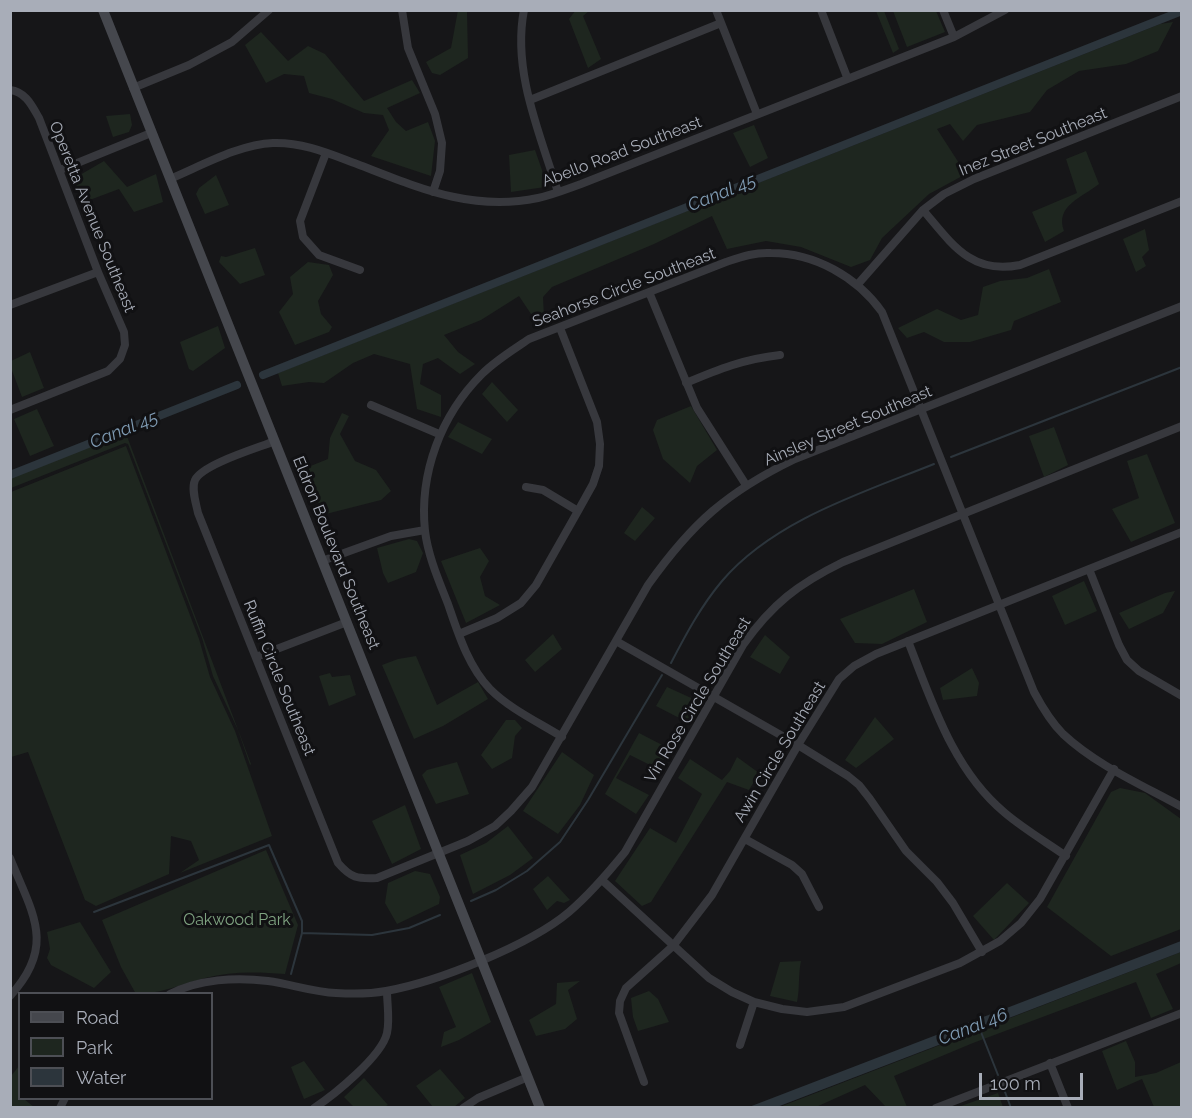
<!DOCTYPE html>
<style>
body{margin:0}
#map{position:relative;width:1192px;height:1118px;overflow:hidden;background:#161618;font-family:Raleway,sans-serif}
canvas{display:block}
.frame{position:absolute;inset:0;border:12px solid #a8adb8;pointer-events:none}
.legend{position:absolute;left:18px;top:992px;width:195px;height:108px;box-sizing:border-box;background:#111113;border:2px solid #4d4f55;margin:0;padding:8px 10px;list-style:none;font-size:18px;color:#a8adb8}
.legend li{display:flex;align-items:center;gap:12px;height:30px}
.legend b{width:30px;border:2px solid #4d4f55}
.scale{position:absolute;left:979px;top:1073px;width:104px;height:27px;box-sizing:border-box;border:3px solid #a8adb8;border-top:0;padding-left:8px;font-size:18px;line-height:21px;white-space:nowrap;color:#a8adb8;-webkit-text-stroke:4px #111113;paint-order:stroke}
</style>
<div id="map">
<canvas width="1192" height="1118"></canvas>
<div class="frame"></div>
<ul class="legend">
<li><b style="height:8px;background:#45474d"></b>Road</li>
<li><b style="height:16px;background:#1e261f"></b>Park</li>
<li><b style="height:16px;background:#2c353c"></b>Water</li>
</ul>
<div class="scale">100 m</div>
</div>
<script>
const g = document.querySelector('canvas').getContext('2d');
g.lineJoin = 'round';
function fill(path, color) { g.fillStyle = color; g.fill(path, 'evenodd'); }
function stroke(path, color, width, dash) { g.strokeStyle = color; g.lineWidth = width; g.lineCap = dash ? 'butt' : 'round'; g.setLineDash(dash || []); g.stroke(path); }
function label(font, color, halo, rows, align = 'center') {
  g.font = font + ' Raleway,sans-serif'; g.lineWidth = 6; g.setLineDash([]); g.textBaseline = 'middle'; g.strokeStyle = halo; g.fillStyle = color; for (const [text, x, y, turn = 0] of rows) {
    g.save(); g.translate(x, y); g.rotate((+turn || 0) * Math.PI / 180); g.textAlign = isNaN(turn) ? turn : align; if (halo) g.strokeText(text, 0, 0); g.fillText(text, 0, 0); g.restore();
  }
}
fill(new Path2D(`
 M458 10 467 11 468 58 440 75 432 73 426 62 451 48Z
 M576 10 589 11 583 16 601 59 588 68 569 19Z
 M876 11H884L899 49 893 53Z
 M893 11H936L945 32 907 47Z
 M1173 22 1158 51 1126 64 1079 71 1047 90 1030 112 977 125 963 141 950 124 937 129 966 174 929 194 882 238 870 260 851 267 801 247 766 241 727 249 712 216 654 244 552 287 543 297 544 317 535 320 519 296 481 320 444 335 458 352 475 364 460 374 438 358 423 364 420 384 441 395V417L417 409 410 364 374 354 353 363 324 383 309 382 282 386 278 373 1160 24Z
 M261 32 288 61 308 46 325 54 364 101 412 80 420 93 387 108 396 122 406 131 428 122 435 141 431 176 371 156 389 130 383 115 364 113 332 99 309 93 304 76 284 74 266 83 245 45Z
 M130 114 132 125 129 132 113 137 106 116Z
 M754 125 768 158 750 167 733 133Z
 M535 150 542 170 545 187 511 192 509 155Z
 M1086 151 1099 184C1081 198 1055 206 1064 231L1045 242 1032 212 1077 193 1066 159Z
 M104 161 127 187 156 174 163 202 134 212 119 189 87 201 80 197 73 179Z
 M216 175 229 205 205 214 196 194 199 188Z
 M1145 229 1149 250 1142 257 1146 266 1136 272 1123 239Z
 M255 248 265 275 240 284 219 262 221 256 226 257Z
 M308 262 329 265 333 275 318 301 321 314 332 327 329 332 295 345 279 312 293 294 290 277Z
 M1049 269 1061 302 1014 321 1011 330 970 342H944L924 332 907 338 898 328 937 309 961 320 978 315 983 287 1000 281 1027 278Z
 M218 326 225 348 193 371 189 369 180 342Z
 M30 352 44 388 22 397 11 368V361Z
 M492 382 518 410 507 422 482 394Z
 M691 406 717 450 697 466 690 483 663 459 653 430 657 420Z
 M37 409 54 446 30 456 14 419Z
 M342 413 349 416 340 434 355 461 376 470 391 491 381 500 322 515 308 467 328 459 330 438Z
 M458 422 492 439 482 454 448 437Z
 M1054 427 1068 465 1044 477 1029 436Z
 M125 431 251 764 250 765 238 730 213 676 202 638 128 444 125 443 11 488V474Z
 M126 446 199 639 210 677 235 731 272 836 180 873 199 860 191 841 171 836 169 874 96 906 85 900 28 752 11 757V492Z
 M1147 454 1175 523 1131 542 1112 509 1139 498 1127 461Z
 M642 507 655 518 635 541 624 533Z
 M409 539 417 541 423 553 416 572 388 583 383 573 377 548Z
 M480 548 489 561 480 577 485 596 500 605 466 623 441 561Z
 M1084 581 1097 611 1065 625 1052 596Z
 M914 589 927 622 882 644 855 643 840 619Z
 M1175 591 1163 613 1129 629 1119 613 1165 593Z
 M553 634 562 649 535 672 525 660Z
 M765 635 790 657 780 674 750 657Z
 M416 656 437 705 478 682 488 699 443 726 414 739 382 665 398 659Z
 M972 668 979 683 977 696 943 700 940 688Z
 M330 673 332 677 350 675 356 695 329 706 319 676Z
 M667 687 700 702 689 723 656 706Z
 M875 717 894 739 856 768 845 760Z
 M506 720H515L522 728 515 736 512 758 492 769 481 755Z
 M639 733 670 749 658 769 630 755 616 778 649 795 636 814 605 794Z
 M562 752 594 775 580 805 558 834 523 811Z
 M737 757 759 773 749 790 727 782 651 902 642 906 615 881 650 828 676 843 702 794 678 778 690 759 722 780 730 771Z
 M457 762 469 794 436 804 422 775 427 770Z
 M1120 788 1145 793 1181 819V929L1111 956 1047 907 1111 792Z
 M405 805 421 849 392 864 372 821Z
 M508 826 533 858 510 875 473 894 460 855 486 843Z
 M266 850 298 925 285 974C258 972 231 971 205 978 178 985 165 993 136 994L121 967 102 920Z
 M415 871 430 874 440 897 439 904 397 924 385 903 388 883Z
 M548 876 570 900 564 903 557 901 547 910 533 889Z
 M1007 883 1029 903 994 940 973 916Z
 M80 922 111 972 94 988 51 965 47 958 50 949 47 932Z
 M1181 952V963L1156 974 1173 1009 1151 1018 1136 982 973 1043 894 1076 907 1107H886L865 1085 816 1107 777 1108Z
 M801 961C798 975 800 988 797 1002L770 996 780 962Z
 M472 973 491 1022 459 1040 441 1047 444 1032 456 1027 439 987Z
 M580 981 568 990 577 1019 565 1029 536 1036 529 1020 556 1004 557 983Z
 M649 991 658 999 669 1022 638 1031 633 1017 631 998Z
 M1126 1041 1135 1062V1077L1156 1073 1181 1062V1107H1154L1142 1079 1117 1090 1102 1051Z
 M304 1061 325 1090 304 1099 291 1067Z
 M19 1066 20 1098 24 1099 34 1107H11V1076Z
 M440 1069 465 1098 454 1107H433L416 1086Z
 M364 1078 388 1105 384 1107H354L344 1097Z
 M998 1093 1003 1107H958Z`), '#1e261f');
fill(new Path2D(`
 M1181 941V952L777 1107H749Z`), '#2c353c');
stroke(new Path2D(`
 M951 457 1182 367
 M671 663C686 634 701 606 722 581 774 520 862 493 934 464
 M471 901 496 890 527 871 560 842 588 800 662 675
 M94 912 269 845 302 921V933L291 974
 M302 933 372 935 409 928 440 915
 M979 1027 998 1075
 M1005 1092 1011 1108`), '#2c353c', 2);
stroke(new Path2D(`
 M263 375 1182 11
 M10 475 237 385`), '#2c353c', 8);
stroke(new Path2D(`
 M402 10 408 48 435 114 442 143 440 171 433 192
 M524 10C512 71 540 134 558 192
 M716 10 757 114
 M821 10 847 77
 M943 10 954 37
 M133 88 189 65 232 42 269 10
 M10 90C26 92 32 106 39 118L98 272 124 332 125 345 120 359 108 371 10 410
 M530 100 721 23
 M326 153 300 221 303 237 319 255 360 270
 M60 170 151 133
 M170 179C201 166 240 144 273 143 303 142 330 154 357 164 417 187 471 212 538 198 552 195 567 189 581 184L954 37 1005 10
 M923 210C952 244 971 275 1020 265L1182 201
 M858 284 923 210 944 194 974 179 1182 96
 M649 292 697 408 746 485
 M10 305 98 272
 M686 383C719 369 744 359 780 355
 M371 405 439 434
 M275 441C258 448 203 464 195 480 191 489 196 503 198 513L338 863C351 878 357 879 377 878L468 841 495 826 511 811 532 787 648 585C692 523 727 492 795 459L1182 306
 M526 487 543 490 578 511
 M322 561 391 536 425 530
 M1089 569 1119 645 1127 660 1139 671 1182 696
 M459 634 497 618 521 603 536 585 578 511 593 484 599 466 600 444 597 422 560 328
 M616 641 798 745 848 776 859 785 870 799 906 851 937 882 953 903 982 952
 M908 641C932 702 953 770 1005 813 1024 829 1046 842 1066 856
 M256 657 347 622
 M562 737C538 722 510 709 490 689 468 666 458 633 448 604 439 581 428 556 425 531 419 473 441 415 482 374 496 360 513 350 529 339L726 262C741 257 755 252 771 253 815 253 857 277 882 312L1034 692C1042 707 1051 722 1063 734 1096 765 1142 785 1182 807
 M745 839 792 865 802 874 819 907
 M10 858C32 913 57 945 10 996
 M602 880 709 978 732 992 754 1002 782 1009 807 1012 844 1007 960 963 1000 941 1021 923 1040 899 1114 769
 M170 994C199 979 236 977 268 981 291 984 313 992 336 993 352 994 370 994 386 991 437 982 530 945 569 912 590 894 608 873 625 852L743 645C772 604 798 584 843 562L1182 426
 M740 1045 754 1002
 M1050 1063 1068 1108
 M644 1082 619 1013 620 1001 626 988 673 946 712 895 798 745 839 679 854 666 876 654 1182 532
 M60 1108 65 1098
 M314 1108C334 1095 382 1056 387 1033 390 1019 387 1004 387 991
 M463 1108 478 1098 528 1077
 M936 1108 1182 1013`), '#37383d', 8);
stroke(new Path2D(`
 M103 10 540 1108`), '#45474d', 10);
label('16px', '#a8adb8', '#111113', [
 ["Inez Street Southeast",1033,142,-22],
 ["Abello Road Southeast",622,152,-21],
 ["Operetta Avenue Southeast",92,217,68],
 ["Seahorse Circle Southeast",624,288,-21],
 ["Ainsley Street Southeast",848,426,-23],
 ["Eldron Boulevard Southeast",336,553,68],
 ["Ruffin Circle Southeast",279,678,68],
 ["Vin Rose Circle Southeast",698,700,-59],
 ["Awin Circle Southeast",780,752,-59]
]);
label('16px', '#7fa381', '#111113', [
 ["Oakwood Park",237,920]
]);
label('italic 18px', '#7f9bb3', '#111113', [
 ["Canal 45",722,193,-22],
 ["Canal 45",124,430,-22],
 ["Canal 46",973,1027,-21]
]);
</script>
